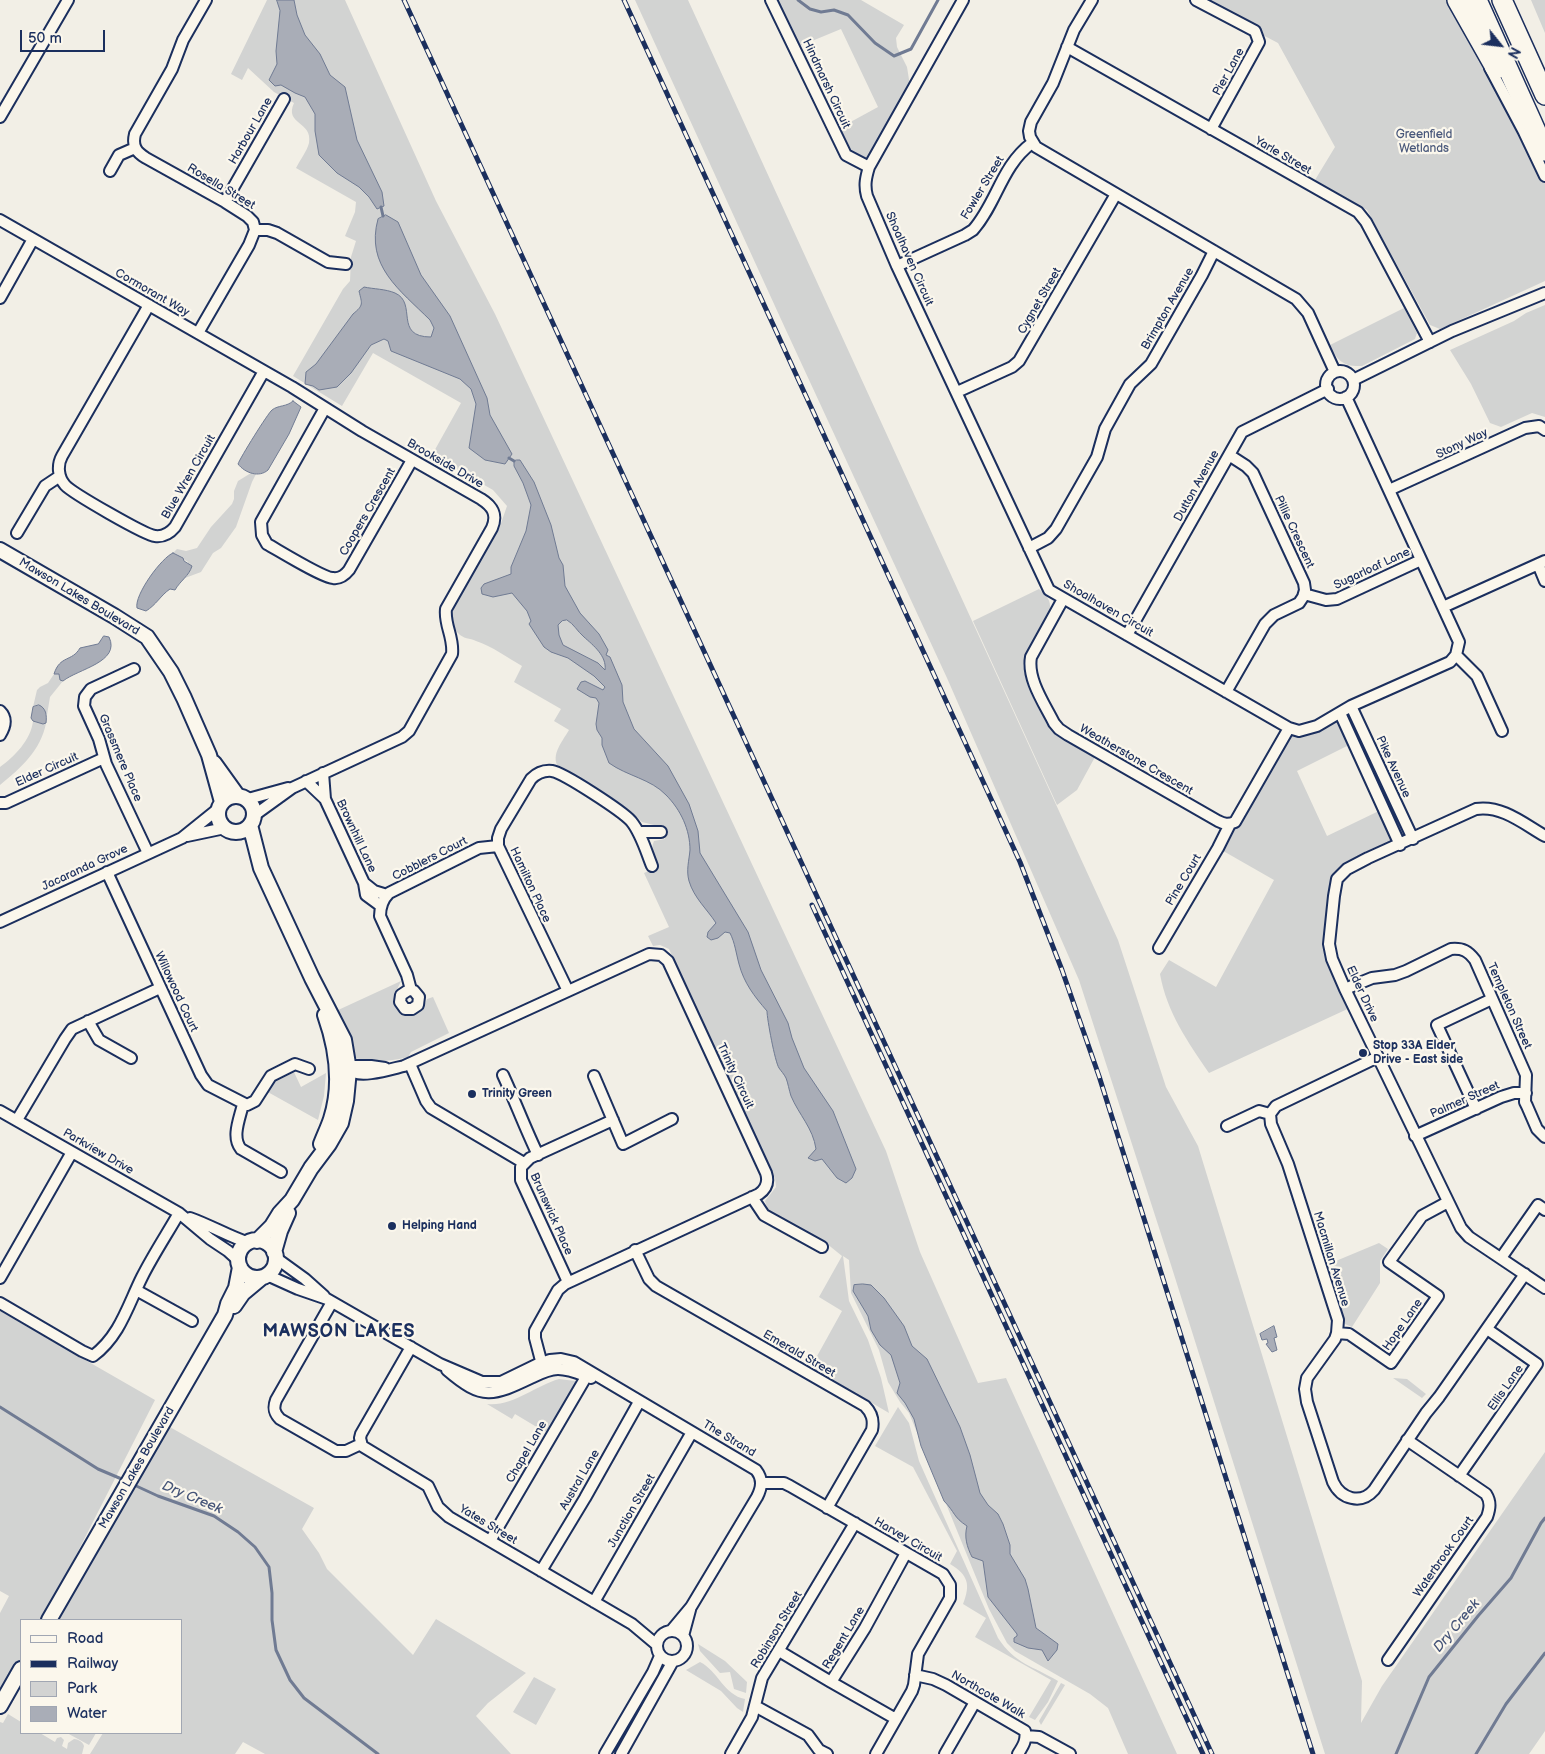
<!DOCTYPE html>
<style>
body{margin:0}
#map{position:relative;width:1545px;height:1754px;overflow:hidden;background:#f2efe6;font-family:"Balsamiq Sans",sans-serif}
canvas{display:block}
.legend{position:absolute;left:20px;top:1619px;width:162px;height:115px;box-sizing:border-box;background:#fbf7ec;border:1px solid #a1a7b3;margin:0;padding:6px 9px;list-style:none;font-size:15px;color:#1b2f5e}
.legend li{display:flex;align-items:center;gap:10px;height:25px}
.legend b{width:25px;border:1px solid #a1a7b3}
.north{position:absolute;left:1475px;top:20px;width:50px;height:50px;-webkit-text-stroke:4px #fbf7ec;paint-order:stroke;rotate:119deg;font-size:14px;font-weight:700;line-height:20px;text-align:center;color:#1b2f5e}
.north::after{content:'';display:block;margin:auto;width:18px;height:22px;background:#1b2f5e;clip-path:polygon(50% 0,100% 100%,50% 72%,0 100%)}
.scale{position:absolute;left:20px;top:30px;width:85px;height:22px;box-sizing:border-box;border:2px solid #1b2f5e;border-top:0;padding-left:6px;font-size:15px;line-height:18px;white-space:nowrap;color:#1b2f5e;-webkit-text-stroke:4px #fbf7ec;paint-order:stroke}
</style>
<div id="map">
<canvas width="1545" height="1754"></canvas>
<ul class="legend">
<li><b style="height:6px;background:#fbf7ec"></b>Road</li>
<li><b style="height:6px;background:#1b2f5e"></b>Railway</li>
<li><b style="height:14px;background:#d2d3d2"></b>Park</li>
<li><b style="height:14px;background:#a9adb7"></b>Water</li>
</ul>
<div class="north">N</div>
<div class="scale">50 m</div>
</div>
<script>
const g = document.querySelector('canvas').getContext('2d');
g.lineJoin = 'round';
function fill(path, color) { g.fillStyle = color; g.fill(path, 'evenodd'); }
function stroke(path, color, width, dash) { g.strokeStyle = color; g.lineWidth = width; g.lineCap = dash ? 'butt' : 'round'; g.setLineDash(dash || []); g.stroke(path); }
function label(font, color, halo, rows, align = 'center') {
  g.font = font + ' "Balsamiq Sans",sans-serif'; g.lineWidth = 4.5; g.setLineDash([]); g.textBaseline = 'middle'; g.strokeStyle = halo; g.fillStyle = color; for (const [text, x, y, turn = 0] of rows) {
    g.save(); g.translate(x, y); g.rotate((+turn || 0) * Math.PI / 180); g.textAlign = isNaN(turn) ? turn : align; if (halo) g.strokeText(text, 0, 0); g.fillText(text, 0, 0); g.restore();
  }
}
fill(new Path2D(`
 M267 0H345L436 201 495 314 886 1151 920 1252 978 1383 1006 1378 1177 1754H1128L1108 1708 1090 1694 1015 1651 1007 1643 989 1609 909 1413 900 1402 888 1382 879 1350 851 1293 849 1260 843 1256 849 1301 868 1340 881 1378 889 1413 811 1367 842 1311 819 1297 842 1256 826 1243 768 1211 765 1201 776 1187 775 1178 669 949 660 945 653 946 648 936 669 927 644 873 658 867C654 858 650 850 654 841L665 839 666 828 642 822 628 809 561 770C548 758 562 742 569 730L554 721 561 709 514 682 522 666C508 658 492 646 476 641 470 638 463 639 458 633 450 626 452 616 454 607L499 529 507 506 493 490 432 455 461 403 373 353 342 406 293 376 343 289 350 281 351 257 356 241 345 236 355 212 356 202 296 168C300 160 307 151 309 143 313 121 284 125 294 103L274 92 248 68 242 80 231 74Z
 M635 0H688L1118 940 1166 1087 1198 1146 1362 1681 1361 1723 1382 1686 1545 1452V1731L1529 1754H1325L1171 1265 1079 980 947 678 785 328Z
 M774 0H861L904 25 896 38 897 47 907 67 911 92 869 167 853 159 834 131 878 107 841 29 795 48Z
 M1196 0H1448L1520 130 1545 182V281L1440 329 1430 325 1367 210 1315 180 1335 147 1278 43Z
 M1531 0H1545V33Z
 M1545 305V417L1532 413 1501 427 1490 423 1471 384 1450 350 1514 321 1526 313Z
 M1404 308 1417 333 1415 339 1362 366C1344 367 1337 361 1330 345Z
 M251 473 256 474 252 482 236 527 221 548 213 553 201 572 185 578 188 574V562L173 553 177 549 186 551 197 548 211 527 232 504 234 499V491L238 481Z
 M1039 589C1047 596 1051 600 1050 610L1025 657 1023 665 1025 674 1050 727 1057 735 1095 757 1077 790 1057 805 973 621Z
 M54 674H59L60 680 63 681 50 697 47 715 44 709 38 705 33 707 37 690 40 687 48 683Z
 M1340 713 1353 743 1297 771 1327 836 1383 809 1400 845 1337 879 1329 944 1354 1006 1209 1073C1188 1042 1167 1013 1160 974L1169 960 1216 987 1274 880 1218 848 1289 728 1299 731Z
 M33 721 43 724 46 723C41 750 21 768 0 785V767C14 757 31 740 33 721Z
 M401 981 394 996 398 1010C412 1017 421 1015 427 999L433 997 449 1033 411 1052 408 1057C391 1061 368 1065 352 1056L336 1011Z
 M293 1070 301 1087 326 1073 324 1096 318 1120 266 1091 274 1079Z
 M1379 1243 1388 1249 1380 1261V1283L1352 1327 1345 1324 1334 1288 1338 1286 1331 1263Z
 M0 1311 155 1400 43 1620H21V1662L0 1704V1613L9 1596 0 1591Z
 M1393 1378 1407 1379 1426 1394 1422 1398Z
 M559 1379 575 1381V1386L556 1420 545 1432 515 1414 512 1419 487 1404C512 1407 535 1386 559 1379Z
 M898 1407 909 1423 919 1461 998 1638C1015 1664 1033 1666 1058 1681L1048 1702 1035 1720 1029 1717 1051 1680 975 1637 986 1618 963 1604C971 1584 968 1575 950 1564L957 1551 913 1467 875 1446Z
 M168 1426 314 1508 302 1529 319 1553 327 1569 413 1655 436 1619 526 1673 488 1703 476 1716 511 1754H265L243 1742 235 1754H90L103 1733H181V1620H49Z
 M698 1644 725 1661 747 1682 746 1693 734 1689 730 1672 720 1673 700 1651Z
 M700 1662C718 1671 724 1695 745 1699L743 1712 737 1708 721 1691 686 1670Z
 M534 1677 556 1689 536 1725 513 1712Z
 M1061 1683 1065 1685 1041 1725 1039 1721Z
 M8 1714 21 1722V1733H40L55 1742 57 1738 61 1737 64 1740 62 1746 67 1749 68 1743 74 1739C78 1739 83 1742 84 1746L82 1754H0V1722L3 1723Z
 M67 1733H96L89 1745Z`), '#d2d3d2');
const water = new Path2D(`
 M277 0H294L297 15 305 35 320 54 330 75 345 87 357 140 382 192 384 206 377 209 369 197 359 187 337 173 319 155 315 131V114L305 97 295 93 281 85 275 86 269 80 277 64 276 51 280 11Z
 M386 215 398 222 421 275 450 316 487 398 490 415 512 454 505 464 485 460 469 448 476 404 471 389 460 379 391 351 388 341 384 339 371 345 351 373 337 387 319 390 313 386 305 384 306 372 316 364 353 314C364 305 362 304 359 291L364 287C373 289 386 289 395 293 418 303 393 337 431 337L434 328 430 320C400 290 365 266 378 219Z
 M293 401 301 407 289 434 268 470C259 478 245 473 238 464 240 458 268 413 272 410 278 405 287 407 293 401Z
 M517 460H520L534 482 551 525 559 558 563 565 565 586 580 613 599 634 608 650 606 655 610 657 622 685 623 702 634 729 668 766 689 804 698 831 700 853 748 932 761 970 788 1023 792 1038 804 1068 833 1111 856 1169 852 1178 846 1183 837 1178 822 1159 815 1161 808 1158 816 1149C813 1128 799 1115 791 1096 789 1090 788 1083 786 1078 784 1074 781 1071 779 1068 775 1062 767 1019 767 1011 754 996 744 983 739 964 736 953 735 943 730 933L725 932 718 938 711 940 707 937 708 932 716 923C707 909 694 898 689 881 686 870 689 861 690 850 690 830 681 810 666 795 651 779 627 776 609 763L602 745V738L597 730 596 724 599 703 596 698 590 697 577 689 581 682 585 681 603 690 605 687 594 676 568 658 551 652 544 647 529 624 531 621 527 611 512 593 493 597 482 594 481 588 484 584 511 574V567L526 531 531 505 523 483 514 466V461ZM567 620C574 624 577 631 584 637 593 645 607 656 605 670L598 663 563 645 559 635 558 625 562 621Z
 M173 553 183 558 184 561 192 566C189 576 180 581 175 590L170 589C161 595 156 605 146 611L137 608C134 595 162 557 173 553Z
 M104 636 109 637C121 662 78 669 63 681L60 680 59 674H54C60 655 72 662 80 648L98 644Z
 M39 705C46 708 47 715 46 723L43 724 33 721 31 718 33 707Z
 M863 1284 871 1285 884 1298 904 1326 912 1346 927 1359 960 1427 970 1455 980 1493 988 1505 998 1514 1003 1524 1010 1545V1554L1025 1579 1028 1589 1036 1628 1058 1644 1057 1650 1048 1661 1042 1650 1028 1648 1014 1642V1638L1017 1636V1634L988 1597 983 1561 972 1557C967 1547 964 1537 967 1526 953 1517 955 1512 944 1501L921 1446 914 1419 905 1403 897 1393 900 1383 891 1355 880 1345 871 1330 868 1316 853 1291 854 1285Z
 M1274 1326 1277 1337 1274 1338 1277 1350 1272 1352 1266 1344 1268 1343 1267 1339 1262 1340 1260 1334Z`);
fill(water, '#a9adb7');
stroke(water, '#707b93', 1);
stroke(new Path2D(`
 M798 0 810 9 821 12 834 10 848 15 875 43 894 56 911 49 938 0
 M381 207 383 216
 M509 458 514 461
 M0 1407 98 1469 124 1480
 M132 1484 158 1496 214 1516 238 1532 255 1547 269 1567 272 1593V1620L276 1650 290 1680 304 1698 378 1754
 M1396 1754 1429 1677 1478 1616 1511 1578 1541 1523 1545 1518
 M1476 1754 1506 1704 1545 1653`), '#707b93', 3);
const street = new Path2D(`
 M206 0 183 40 172 69 135 134C132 146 136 152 146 158L225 202 247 216 253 222 255 230H268L277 233 328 262 346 264
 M771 0 846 155 869 167
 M963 0 869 167C866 177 864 185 867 196L897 266 1049 590 1289 728 1299 731 1317 726 1351 706 1450 662 1456 655 1459 642 1346 397
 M1092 0 1074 30 1053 83 1031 122 1029 131 1030 137 1036 147 1296 299 1308 313 1335 372
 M1196 0 1255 31 1259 42 1211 129
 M1067 47 1358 212 1366 222 1430 342
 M1490 68 1524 132 1545 176
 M0 117 68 0
 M110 171 119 155 135 148
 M225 202 284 99
 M0 220 292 387 362 431 481 499C492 506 498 514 492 528L446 609C444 625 454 637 452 654L409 731 402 737 292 788 256 814
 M897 266 965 235 973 230C997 203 1001 166 1032 143
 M0 298 33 239
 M149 305 62 456C57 465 58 477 65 485 72 493 145 535 155 536 163 537 170 533 175 527L264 371
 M198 333 249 245 255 230
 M1326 385a14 14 0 1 1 28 0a14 14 0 1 1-28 0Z
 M1353 380 1452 331 1545 293
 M957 392 1012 367 1019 361 1116 194
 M325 408 261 522 262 535 267 544C278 550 323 578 333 578 340 579 345 575 349 570L412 460
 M1389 490 1525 428 1539 426 1545 430
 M17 533 45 486 60 476
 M1029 548 1048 538 1056 529 1097 457 1105 429 1130 384 1151 364 1202 275 1214 251
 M1538 564 1545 581
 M1304 594 1326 600 1337 599 1421 560
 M1063 599 1031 657C1027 679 1044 703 1054 723L1059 729 1068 735 1218 821C1224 824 1228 825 1235 822L1289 728
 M1443 607 1545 561
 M1127 635 1242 432 1328 389
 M1456 655 1477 676 1502 731
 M134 669 91 689 85 697 84 706 99 739 106 764 148 853
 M1226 692 1265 624 1274 615 1299 603 1303 597 1305 590 1304 583 1253 473 1246 466 1229 455
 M1351 706 1413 839
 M0 711C8 719 5 727 0 735
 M1340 713 1400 845
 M323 773 325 799 364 883 366 895 381 906
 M306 781 325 799
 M248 799 288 788
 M0 803H6L104 758
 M638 832H661
 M187 836 225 828
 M1545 836C1524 824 1502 805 1476 809L1368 858 1347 869 1337 879 1334 896 1329 944 1332 959 1345 989 1461 1228 1469 1237 1545 1288
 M107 872 201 1075 208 1085 247 1105 255 1101 271 1076 295 1064 309 1069
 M364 883 374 891 387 895
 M0 922 182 838 218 809
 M1159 948 1218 848 1230 824
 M1345 989 1372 978 1395 975 1406 971 1451 949C1463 948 1468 951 1475 960L1526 1075 1525 1102 1527 1106 1537 1129 1545 1137
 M411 990 407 991 401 995 400 1002 405 1009H412L418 1005 419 997 414 991 411 990 407 975 380 916C380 907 382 900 389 893L479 848 498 846
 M568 991 498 846V838L501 829 531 779C537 773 543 770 552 771 564 773 622 811 631 821 641 833 646 851 652 866
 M88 1021 99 1040 131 1058
 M1378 1057 1276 1106 1270 1114 1271 1124 1288 1164 1338 1320 1337 1333 1335 1339 1307 1378 1305 1389 1307 1402 1333 1482C1341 1499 1361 1505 1374 1490L1426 1413 1439 1397 1525 1274
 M410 1064 426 1101 431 1108 524 1163
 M349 1070C360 1079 391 1069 404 1066L649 954 661 955 668 961 766 1173C769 1182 766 1189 759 1194L565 1284 558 1290 535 1331V1338L544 1372
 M344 1071 349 1070 353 1066H371L385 1068
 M503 1075C515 1101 525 1128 538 1155
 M594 1076 623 1144 672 1119
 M243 1104C240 1118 231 1137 241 1149L281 1172
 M1476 1109 1437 1025 1492 999
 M0 1111 179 1213 210 1239 228 1251 239 1261
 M17 1120 65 1039 72 1029 160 988
 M1227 1126 1259 1111 1270 1114
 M1415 1136 1501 1097 1514 1093H1526
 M752 1197 764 1215 822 1247
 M190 1218C210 1225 228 1236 249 1243
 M635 1250 649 1279 656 1286 865 1406C872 1413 874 1420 872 1430L827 1508
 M276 1258 305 1279 324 1296
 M1501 1258 1538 1205 1545 1210
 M267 1275 298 1289 327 1299 440 1364 482 1382H501L538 1364 550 1360 561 1359 574 1362 756 1470C763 1479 762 1487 757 1497L691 1607 671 1631
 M0 1278 72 1152
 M568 1282 521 1180V1167L530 1158 613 1120
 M136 1290 192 1321
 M332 1302 276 1400C273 1408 274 1413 280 1419L336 1451H346L361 1444
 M0 1303 82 1351 93 1356C120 1336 128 1305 142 1277 153 1255 167 1234 179 1213
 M1337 1333 1349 1334 1391 1363 1438 1296 1389 1262 1422 1216 1448 1202
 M411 1347 361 1434 360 1438 362 1446 428 1486 438 1507 449 1517 632 1624 657 1645
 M447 1370C483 1401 493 1396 533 1377 541 1373 549 1369 558 1369 570 1369 580 1374 591 1378
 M1459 1476 1537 1364 1487 1329
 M762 1483H784L790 1486 943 1574 950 1585V1598L918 1654 914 1685 912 1691 876 1754
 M490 1541 586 1377
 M541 1571 585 1498 639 1402
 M594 1602 692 1432
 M657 1646a15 15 0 1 1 30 0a15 15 0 1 1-30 0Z
 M683 1636 690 1610
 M779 1651 831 1682 865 1628 906 1553
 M1388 1660 1487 1517C1490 1508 1491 1502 1486 1494L1407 1440
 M915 1675 933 1679 946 1685 1025 1731C1027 1740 1023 1746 1018 1754
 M831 1682 896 1719
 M755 1706 808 1735 819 1750 827 1754
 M1026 1736 1039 1737 1070 1754
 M605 1754 653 1672 660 1656
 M621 1754 673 1661
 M731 1754 752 1717 762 1678 855 1523
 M945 1754 975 1702`);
const secondary = new Path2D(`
 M0 550 114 616 147 637 171 672 184 698 209 755 222 802
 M214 763 237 795
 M218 814a18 18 0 1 1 36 0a18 18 0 1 1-36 0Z
 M250 825 261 868 312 978 344 1040 349 1070 346 1101 341 1123 329 1144 311 1168 292 1200 280 1213 272 1226 257 1241
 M321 1144C324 1136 328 1128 331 1119 342 1085 337 1049 325 1015
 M238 1259a19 19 0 1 1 38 0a19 19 0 1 1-38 0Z
 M274 1252 280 1231 288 1213
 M234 1306 243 1293 261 1278
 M49 1620 225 1315 228 1304 236 1288 240 1267
 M0 1706 21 1669`);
const highway = new Path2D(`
 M1457 0 1496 69
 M1477 0 1545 151
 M1502 0 1545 95`);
stroke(street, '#1b2f5e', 14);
stroke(secondary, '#1b2f5e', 18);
stroke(highway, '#1b2f5e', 22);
stroke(street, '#fbf7ec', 10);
stroke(secondary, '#fbf7ec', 14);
stroke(highway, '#fbf7ec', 19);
const rail = new Path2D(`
 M404 0 1212 1754
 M624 0 1020 862 1062 970 1099 1076 1313 1754
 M812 905 1203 1754`);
stroke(rail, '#1b2f5e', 5);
stroke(rail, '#fbf7ec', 3, [9]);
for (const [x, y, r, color] of [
 [1363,1053,5,"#1b2f5e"],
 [472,1094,5,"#1b2f5e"],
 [392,1226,5,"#1b2f5e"]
]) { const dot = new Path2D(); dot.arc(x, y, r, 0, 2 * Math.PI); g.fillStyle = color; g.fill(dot); stroke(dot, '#fbf7ec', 2); }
label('12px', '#1b2f5e', '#fbf7ec', [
 ["Pier Lane",1229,72,-61],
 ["Hindmarsh Circuit",826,84,65],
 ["Harbour Lane",251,131,-60],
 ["Yarle Street",1283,156,30],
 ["Rosella Street",221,187,31],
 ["Fowler Street",983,188,-59],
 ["Shoalhaven Circuit",909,259,66],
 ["Cormorant Way",152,293,30],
 ["Cygnet Street",1040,301,-60],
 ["Brimpton Avenue",1168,309,-60],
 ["Stony Way",1462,444,-25],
 ["Brookside Drive",445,464,30],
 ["Blue Wren Circuit",189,477,-60],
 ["Dutton Avenue",1197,486,-61],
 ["Coopers Crescent",368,512,-60],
 ["Pillie Crescent",1294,532,65],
 ["Sugarloaf Lane",1372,569,-25],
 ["Mawson Lakes Boulevard",79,597,31],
 ["Shoalhaven Circuit",1108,609,30],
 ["Grassmere Place",120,758,67],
 ["Weatherstone Crescent",1136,760,30],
 ["Pike Avenue",1393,767,65],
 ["Elder Circuit",47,770,-24],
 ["Brownhill Lane",356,836,65],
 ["Cobblers Court",430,859,-27],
 ["Jacaranda Grove",85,868,-25],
 ["Pine Court",1184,880,-59],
 ["Hamilton Place",530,885,65],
 ["Willowood Court",176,992,65],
 ["Elder Drive",1362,994,65],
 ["Templeton Street",1509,1006,66],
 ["Trinity Circuit",735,1076,65],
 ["Palmer Street",1465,1100,-24],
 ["Parkview Drive",98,1152,30],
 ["Brunswick Place",551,1214,66],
 ["Macmillan Avenue",1331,1259,73],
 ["Hope Lane",1403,1325,-55],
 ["Emerald Street",799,1354,30],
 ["Ellis Lane",1506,1388,-55],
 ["The Strand",729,1439,31],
 ["Chapel Lane",527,1452,-60],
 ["Mawson Lakes Boulevard",137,1468,-60],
 ["Austral Lane",580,1480,-60],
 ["Junction Street",632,1511,-60],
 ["Yates Street",488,1525,31],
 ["Harvey Circuit",908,1540,30],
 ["Waterbrook Court",1444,1557,-55],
 ["Robinson Street",777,1630,-59],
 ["Regent Lane",844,1638,-59],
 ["Northcote Walk",988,1695,30]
]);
label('12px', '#49587b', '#fbf7ec', [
 ["Greenfield",1424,135],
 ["Wetlands",1424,149]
]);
label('bold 12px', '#1b2f5e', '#fbf7ec', [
 ["Stop 33A Elder",1373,1046],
 ["Drive - East side",1373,1060],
 ["Trinity Green",482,1094],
 ["Helping Hand",402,1226]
], 'left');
label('italic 14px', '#465579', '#fbf7ec', [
 ["Dry Creek",192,1498,23],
 ["Dry Creek",1457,1626,-50]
]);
g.letterSpacing = '1px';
label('bold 18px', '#1b2f5e', '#fbf7ec', [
 ["MAWSON LAKES",339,1332]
]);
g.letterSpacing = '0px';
</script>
